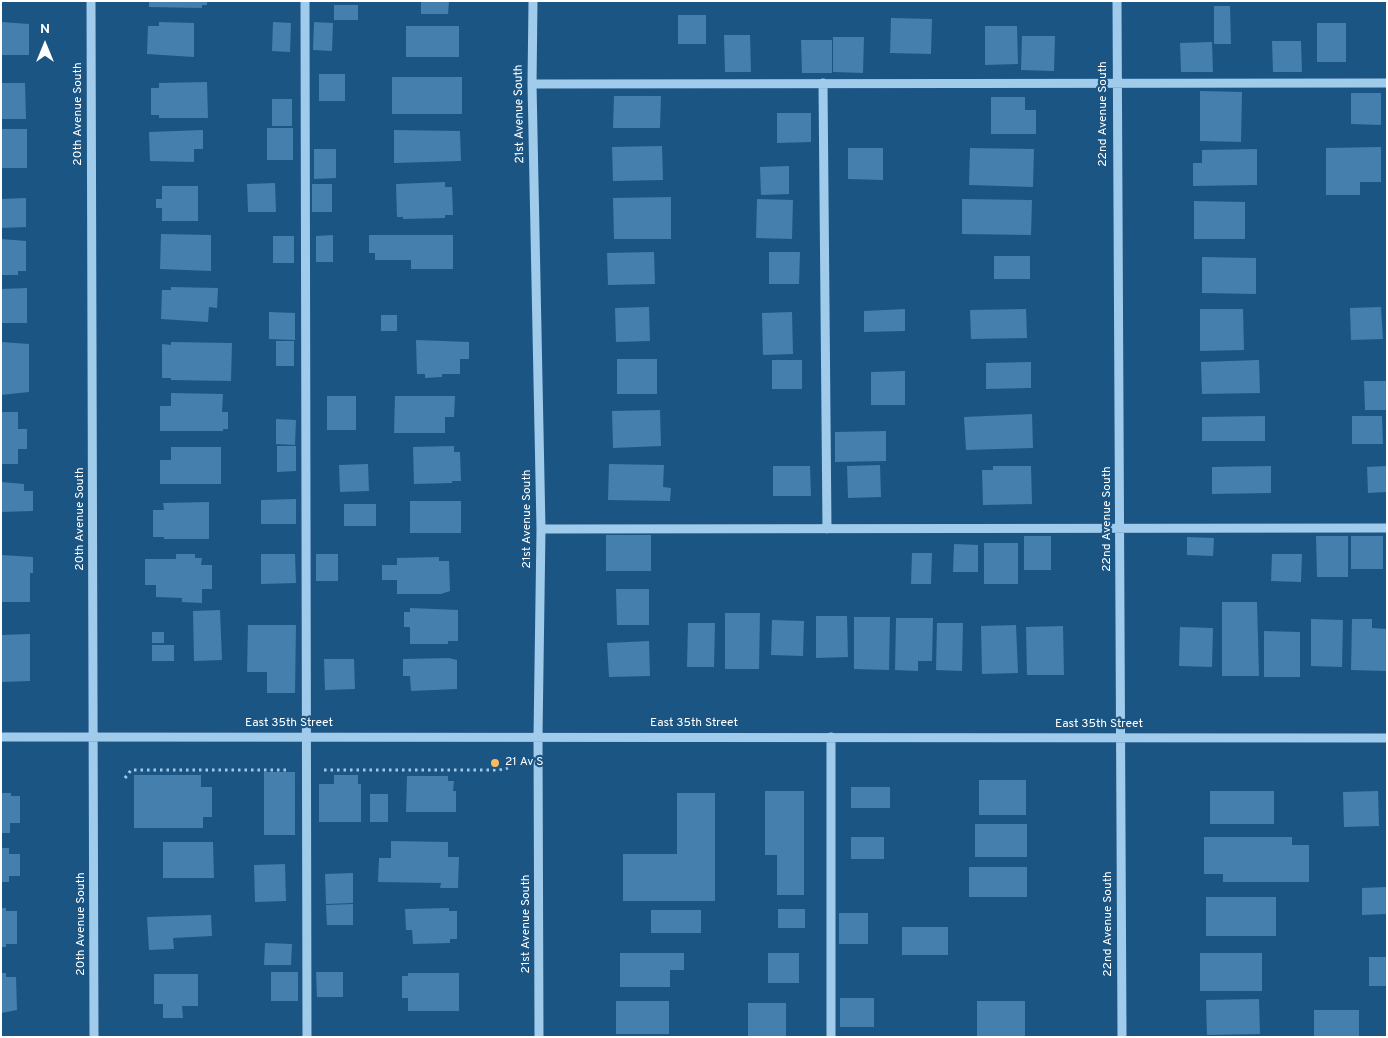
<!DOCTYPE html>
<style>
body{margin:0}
#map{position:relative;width:1388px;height:1038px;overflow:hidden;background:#1b5584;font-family:Overpass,sans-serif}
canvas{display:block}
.frame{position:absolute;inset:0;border:2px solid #fff;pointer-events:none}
.north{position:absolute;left:20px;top:20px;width:50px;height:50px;-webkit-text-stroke:4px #1b5584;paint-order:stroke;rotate:0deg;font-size:14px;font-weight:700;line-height:20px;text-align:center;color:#fff}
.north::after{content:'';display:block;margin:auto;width:18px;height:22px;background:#fff;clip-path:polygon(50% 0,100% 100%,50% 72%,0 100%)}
</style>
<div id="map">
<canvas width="1388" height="1038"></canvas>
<div class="frame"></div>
<div class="north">N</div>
</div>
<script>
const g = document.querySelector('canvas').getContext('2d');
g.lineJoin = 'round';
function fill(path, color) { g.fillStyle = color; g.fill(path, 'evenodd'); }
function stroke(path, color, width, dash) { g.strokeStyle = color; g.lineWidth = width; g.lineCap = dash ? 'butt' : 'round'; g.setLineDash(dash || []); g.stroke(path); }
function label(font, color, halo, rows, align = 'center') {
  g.font = font + ' Overpass,sans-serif'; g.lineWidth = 4.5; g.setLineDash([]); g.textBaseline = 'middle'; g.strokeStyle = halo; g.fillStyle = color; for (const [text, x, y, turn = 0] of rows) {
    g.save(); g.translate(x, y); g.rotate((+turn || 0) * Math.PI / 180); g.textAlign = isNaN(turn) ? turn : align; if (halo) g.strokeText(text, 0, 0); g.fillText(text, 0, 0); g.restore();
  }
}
fill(new Path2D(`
 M149 1H207V5H202V8L149 7Z
 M421 1H449L448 14H421Z
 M334 5H358V20H334Z
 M1214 6H1230L1231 44H1214Z
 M678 15H706V44H678Z
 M891 18 932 19 931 54 890 53Z
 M1 22 29 24V55H1Z
 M159 22 194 23V57L147 54 148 26H159Z
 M273 22 291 23 290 52 272 51Z
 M314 22 333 23 332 51 313 50Z
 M1317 23H1346V62H1317Z
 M406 26H459V57H406Z
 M985 26H1017L1018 64 985 65Z
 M724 35H750L751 72H725Z
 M1022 36H1055L1054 71 1021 70Z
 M833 37H864L863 73 833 72Z
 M801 40H832V73H802Z
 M1272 41H1301L1302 72H1273Z
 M1212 42 1213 72H1181L1180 43Z
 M319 74H345V101H319Z
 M392 77H462V114H392Z
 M207 82 208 118H159V115H151V88H159V83Z
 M1 83H25L26 119H1Z
 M1200 91 1242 92 1241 142 1200 141Z
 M1351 93H1381V125L1351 124Z
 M614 96H661L660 128H613Z
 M991 97H1025V110H1036V134H991Z
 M272 99H292V126H272Z
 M777 113H811V142L777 143Z
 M267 128H293V160H267Z
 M1 129H27V168H1Z
 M203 130V149H194V162L150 161 149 132Z
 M394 130 460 131 461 161 394 163Z
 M662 146 663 180 613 181 612 147Z
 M1381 147V182H1360V195H1326V148Z
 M848 148H883V180L848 179Z
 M970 148 1034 149 1033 187 969 185Z
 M314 149H336V178L314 179Z
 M1257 149V185L1193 186V163H1202V150Z
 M789 166V194L761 195 760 167Z
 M445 182V187H452L453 215H445V218L403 219V217H397L396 184Z
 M275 183 276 212H248L247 184Z
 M312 184H332V212H312Z
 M162 186H198V221H162V208H156V199H162Z
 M671 197V239H614L613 198Z
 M26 198V227L1 228V199Z
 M757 199 793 200 792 239 756 238Z
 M962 199 1032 200 1031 235 962 234Z
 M1194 201 1245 202V239H1194Z
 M161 234 211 235V271L160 269Z
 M333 235V262H316V236Z
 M369 235H453V269H411V260H375V253H369Z
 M273 236H294V263H273Z
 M1 239 26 241V271H18V275H1Z
 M654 252 655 284 608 285 607 253Z
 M769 252H800L799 284H769Z
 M994 256H1030V279H994Z
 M1202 257 1256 258V294L1202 293Z
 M171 287 218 288 217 308 209 307 208 322 161 319 162 290H171Z
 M27 288V323H1V289Z
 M649 307 650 341 616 342 615 308Z
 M1381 307 1383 339 1351 340 1350 308Z
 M905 309V331L864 332V311Z
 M1026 309 1027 338 971 339 970 310Z
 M1200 309H1243L1244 350 1200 351Z
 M269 312 295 313V340L269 339Z
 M792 312 793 354 763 355 762 313Z
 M381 315H397V331H381Z
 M416 340 469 342V359H460V374H442V377L425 378V374H417Z
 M276 341H294V366H276Z
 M1 342 29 344V392L1 395Z
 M171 342 232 343 231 381 171 380V378H162V344L171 345Z
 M617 359H657V394H617Z
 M772 360H802V389H772Z
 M1259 360 1260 393 1202 394 1201 362Z
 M1031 362V388L986 389V363Z
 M905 371V405H871V372Z
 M1364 381H1387V410H1365Z
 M171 393 223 394 222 412H228V429H223V431H160V406H171Z
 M327 396H356V430H327Z
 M395 396H455L454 417H445V433H394Z
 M660 410 661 446 613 448 612 411Z
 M1 412H18V429H27V449H18V464H1Z
 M1032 414 1033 448 966 450 964 417Z
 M1265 416V441H1202V417Z
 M1352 416H1382L1383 444H1352Z
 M276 419 296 420 295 445 276 444Z
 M886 431V461L835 462V432Z
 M277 446H296V471L277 472Z
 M454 446V452H460L461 481H452V483L414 484 413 447Z
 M171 447H221V484H160V460H171Z
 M368 464 369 491 340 492 339 465Z
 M609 464 664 465 663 487 671 488 670 501 608 500Z
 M880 465 881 497 848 498 847 466Z
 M773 466H810L811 496H773Z
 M993 466H1031L1032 504 983 505 982 470H993Z
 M1271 466V493L1212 494V467Z
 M1387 466V492L1368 493 1367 467Z
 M1 482 24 484V491H33V511L1 512Z
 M296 499V524H261V500Z
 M410 501H461V533H410Z
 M209 502V539H164V537H153V510H164L163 503Z
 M344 504H376V526H344Z
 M606 535H651V571H606Z
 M1024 536H1051V570H1024Z
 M1316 536H1348V577H1317Z
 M1351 536H1383V569H1351Z
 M1187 537 1214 538 1213 556 1187 555Z
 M984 543H1018V584H984Z
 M954 544 978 545V572H953Z
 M912 553H932L931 584H911Z
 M176 554H195V558H202L201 565H212V589H202V603L182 602V598L156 597V585H145V559H176Z
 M261 554H295L296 583 261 584Z
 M316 554H338V581H316Z
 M1272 554H1302L1301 582 1271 581Z
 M1 555 33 557V573H30V602H1Z
 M439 557V561H449L450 591 441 594H397V580H382V565H397V558Z
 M616 589H649V625H617Z
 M1222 602H1257L1259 676H1222Z
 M410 608 458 610V641H448V644H410V627H404V612H410Z
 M220 610 222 660 194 661 193 611Z
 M725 613H760L759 669H725Z
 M816 616H847L848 657 816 658Z
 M854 617H890L889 670 854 669Z
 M896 618H933L932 661H918V671L895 670Z
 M1311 619 1343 620 1342 667 1311 666Z
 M1352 619H1372V628L1387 629V671L1351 670Z
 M772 620 804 621 803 656 771 655Z
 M688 623H715L714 667H687Z
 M937 623H963L962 671 936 670Z
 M248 625H296L295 693H267V672H247Z
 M1016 625 1018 673 982 674 981 626Z
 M1063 626 1064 675H1027L1026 627Z
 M1180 627 1213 628 1212 667 1179 666Z
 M1264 631 1300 632V677H1264Z
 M152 632H164V643H152Z
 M30 634V681L1 682V635Z
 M649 641 650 676 609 677 607 643Z
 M152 645H174V661H152Z
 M449 658 457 660V689L411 691 410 676H403V659Z
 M324 659H354L355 689 325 690Z
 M264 772H295V835H264Z
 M134 775H201V787H212V817H203V828H134Z
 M334 775H358V784H361V822H319V784H334Z
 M407 776H448V781H454L453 791H456V812H406Z
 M979 780H1026V815H979Z
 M851 787H890V808H851Z
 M765 791H804V895H777V855H765Z
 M1210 791H1274V824H1210Z
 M1378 791 1379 826 1344 827 1343 792Z
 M1 793H11V796H20V823H10V833H1Z
 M677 793H715V901H623V854H677Z
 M370 794H388V822H370Z
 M975 824H1027V857H975Z
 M851 837H884V859H851Z
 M1204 837H1292V845H1309V882H1223V874H1204Z
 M391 841 448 842V857H459L458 888H440L441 883 378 882 379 858H391Z
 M163 842H213L214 878H163Z
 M1 848H9V854H20V876H9V882H1Z
 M285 864 286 901 255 902 254 865Z
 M969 867H1027V897H969Z
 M353 873V903L326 904 325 874Z
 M1387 887V914L1362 915V888Z
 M1206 897H1276V936H1206Z
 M353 904V925H327L326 905Z
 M1 908H6V911H17V944H6V947H1Z
 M449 908V911H457V939H450V943L413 944 412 930H406L405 909Z
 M778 909H805V928H778Z
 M651 910H701V933H651Z
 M839 913H868V944H839Z
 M211 915 212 936 173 938 174 949 149 950 147 917Z
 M902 927H948V955H902Z
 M265 943 292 944 291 965H264Z
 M620 953H684V970H670V987H620Z
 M768 953H799V983H768Z
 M1200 953H1262V991H1200Z
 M1369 957H1387V986H1369Z
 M271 972H298V1001H271Z
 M316 972H343V997H317Z
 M1 973H6V977H16L17 1010 1 1013Z
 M408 973H459V1011H408V998H402V976H408Z
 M154 974H198V1006H182L183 1018H163V1004H154Z
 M840 998H874V1027H840Z
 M1259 999 1260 1034 1207 1035 1206 1000Z
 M616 1001H669V1034H616Z
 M977 1001H1025V1037H977Z
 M748 1003H786V1037H748Z
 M1314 1010H1359V1037H1314Z`), '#447fad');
stroke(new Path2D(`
 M324 770H499L508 768
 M125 778 131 770H288`), '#a1cbeb', 3, [2.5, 4]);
stroke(new Path2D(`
 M91 1 94 1037
 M305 1 307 1037
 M533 1 532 84 541 529 538 736 539 1037
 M1117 1 1122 1037
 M823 83 827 529
 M532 84 1387 83
 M541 529 1387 528
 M1 737 1387 738
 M831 737V1037`), '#a1cbeb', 9);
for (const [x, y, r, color] of [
 [495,763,5,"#fcbc5e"]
]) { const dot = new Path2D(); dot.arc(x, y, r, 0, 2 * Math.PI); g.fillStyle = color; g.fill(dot); stroke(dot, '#1b5584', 2); }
label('12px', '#fff', '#1b5584', [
 ["20th Avenue South",79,114,-90],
 ["21st Avenue South",520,114,-91],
 ["22nd Avenue South",1104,114,-90],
 ["20th Avenue South",81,519,-90],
 ["21st Avenue South",528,519,-90],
 ["22nd Avenue South",1108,519,-90],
 ["East 35th Street",289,724],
 ["East 35th Street",694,724],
 ["East 35th Street",1099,725],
 ["20th Avenue South",82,924,-90],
 ["21st Avenue South",527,924,-90],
 ["22nd Avenue South",1109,924,-90]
]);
label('12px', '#fff', '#1b5584', [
 ["21 Av S",505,763]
], 'left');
</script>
